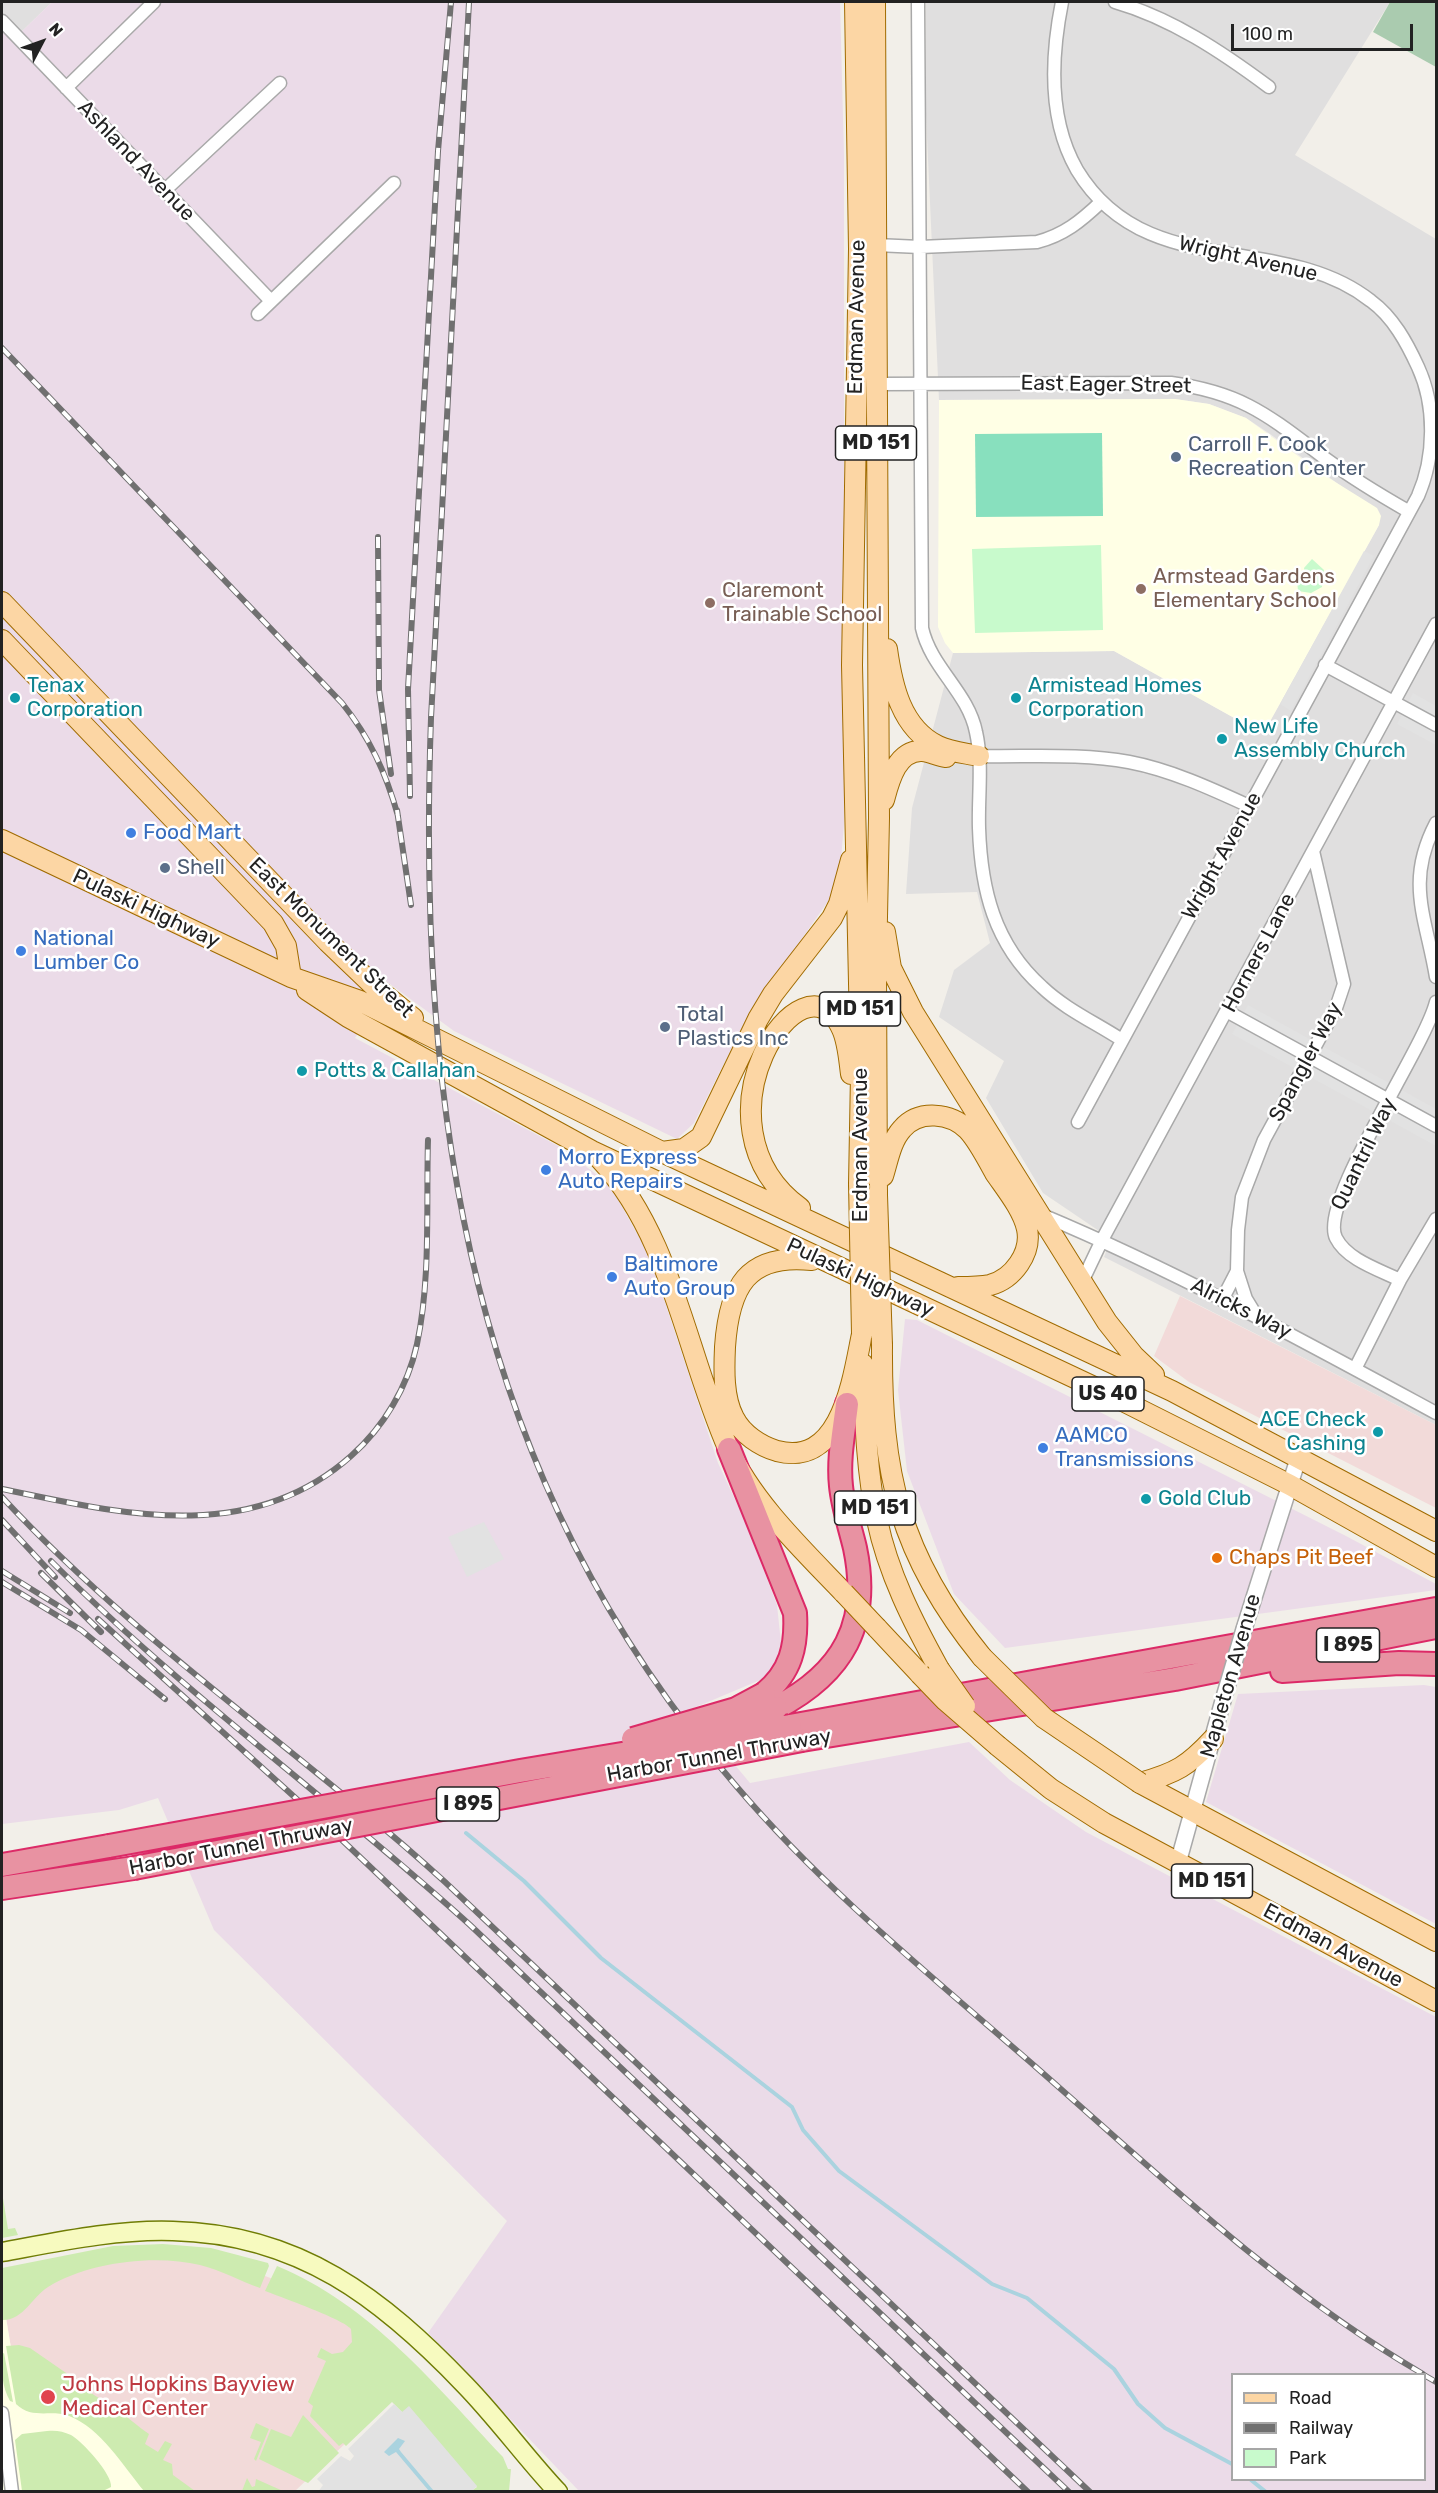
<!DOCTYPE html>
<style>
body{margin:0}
#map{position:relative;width:1438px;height:2493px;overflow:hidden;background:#f2efe9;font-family:Rubik,sans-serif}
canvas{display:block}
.frame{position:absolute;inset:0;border:3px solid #222;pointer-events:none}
.legend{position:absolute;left:1231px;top:2373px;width:195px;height:108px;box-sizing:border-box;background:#fff;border:2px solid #a7a7a7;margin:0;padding:8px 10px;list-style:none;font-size:18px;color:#222}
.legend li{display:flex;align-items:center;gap:12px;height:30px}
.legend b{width:30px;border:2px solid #a7a7a7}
.north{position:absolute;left:12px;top:12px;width:60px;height:60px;-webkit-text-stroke:4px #fff;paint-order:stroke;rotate:49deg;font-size:16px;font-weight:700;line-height:24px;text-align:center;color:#222}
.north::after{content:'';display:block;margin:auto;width:21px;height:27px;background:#222;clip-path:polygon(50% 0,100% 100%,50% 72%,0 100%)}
.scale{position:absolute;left:1231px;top:24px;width:182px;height:27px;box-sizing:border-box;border:3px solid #222;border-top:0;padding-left:8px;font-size:18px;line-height:21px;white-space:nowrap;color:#222;-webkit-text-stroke:4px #fff;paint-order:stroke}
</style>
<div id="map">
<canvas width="1438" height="2493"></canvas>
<div class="frame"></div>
<ul class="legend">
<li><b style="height:8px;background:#fcd6a4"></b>Road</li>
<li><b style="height:8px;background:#707070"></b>Railway</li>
<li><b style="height:16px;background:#c8facc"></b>Park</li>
</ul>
<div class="north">N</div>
<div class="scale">100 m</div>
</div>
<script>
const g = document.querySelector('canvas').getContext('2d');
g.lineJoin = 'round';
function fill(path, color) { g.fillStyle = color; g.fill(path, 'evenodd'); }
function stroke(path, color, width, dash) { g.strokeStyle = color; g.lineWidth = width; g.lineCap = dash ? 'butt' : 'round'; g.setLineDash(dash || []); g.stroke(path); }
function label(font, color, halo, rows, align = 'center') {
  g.font = font + ' Rubik,sans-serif'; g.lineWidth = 5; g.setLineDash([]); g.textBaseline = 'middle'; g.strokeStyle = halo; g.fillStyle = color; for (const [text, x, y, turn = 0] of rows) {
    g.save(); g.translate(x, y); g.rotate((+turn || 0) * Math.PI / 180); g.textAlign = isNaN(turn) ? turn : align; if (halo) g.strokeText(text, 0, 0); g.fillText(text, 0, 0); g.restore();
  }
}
fill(new Path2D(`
 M2 2H52L15 38 2 25Z
 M926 2H1390L1295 155 1436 239V1425L1104 1257 1111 1239 1043 1193 986 1098 1004 1061 939 1017 954 970 990 943 977 892 906 894 912 808 953 653 1114 651 1263 734 1379 525 1345 489 1270 434 1246 418 1209 404 1175 399 939 400 926 115Z`), '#e0dfdf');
fill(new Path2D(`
 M1180 1296 1436 1425V1508L1189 1382 1154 1356Z
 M173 2257 246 2269 284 2283 357 2328 349 2440 295 2491H183L11 2348 2 2292 92 2263Z`), '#f2dad9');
fill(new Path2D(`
 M52 2H840L844 156V824L840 871 831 897 749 1014 694 1123 677 1139 454 1031 390 984 355 1038 562 1148 610 1185 650 1257 718 1463 746 1523 777 1605 781 1643 772 1675 689 1710 750 1783 969 1742 1010 1780 1086 1832 1436 2017V2491H579L428 2333 507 2221 214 1930 158 1798 119 1810 2 1824V25L15 38ZM1232 2374H1424V2480H1232Z
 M905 1319 917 1320 1346 1536 1436 1584V1590L1005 1648 954 1594 907 1471 898 1390Z
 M1424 1685 1436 1687V1924L1206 1802 1238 1694Z`), '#ebdbe8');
fill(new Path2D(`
 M1175 399 1209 404 1246 418 1324 475 1377 508 1381 516 1379 525 1263 734 1114 651 953 653 945 643 938 627 939 400Z
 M2 2294 11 2348 183 2491H2Z`), '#ffffe5');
fill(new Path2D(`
 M2 2192 8 2229 15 2228 18 2235 2 2238Z
 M163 2244 211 2248 268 2263 269 2266 260 2288C240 2281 221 2270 200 2265 155 2254 88 2262 48 2287 32 2297 23 2321 2 2320V2268L113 2246Z
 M277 2266C371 2305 435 2385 503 2457L508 2469H511L509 2491H471L477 2487 392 2402 346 2446 343 2443 339 2446 310 2416 313 2406 308 2402 326 2361 317 2357 321 2348 332 2354 343 2352 352 2342 351 2329C345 2320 281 2297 265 2291Z
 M19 2345 30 2348 82 2384C91 2397 107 2400 118 2410 130 2419 136 2425 149 2434L145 2444 158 2452 165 2441 172 2444 163 2460 172 2464 173 2475 195 2491H144C123 2466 101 2428 69 2416 51 2409 32 2420 16 2404L6 2346Z
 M4 2353 13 2402 10 2401C2 2387 1 2370 2 2354Z
 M303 2415 339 2453 308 2483 259 2459 271 2429 291 2437Z
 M256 2423 269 2429 256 2461 254 2459 261 2442 250 2438Z
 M47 2431C55 2430 63 2431 71 2435 82 2441 113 2475 111 2487L103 2491H22L15 2440 22 2434Z
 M247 2478 252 2487 255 2486 256 2479 283 2491H242Z`), '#cdebb0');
fill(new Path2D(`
 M1390 2H1436V67L1373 32Z`), '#aacbaf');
fill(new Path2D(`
 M1101 545 1103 630 975 633 972 549Z
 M1312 559 1324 570 1322 587 1311 593 1298 591 1297 580 1306 578 1304 568Z`), '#c8facc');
fill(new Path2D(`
 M1102 433 1103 516 976 517 975 434Z`), '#88e0be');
fill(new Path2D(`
 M1364 551 1374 556 1291 711 1280 704Z
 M1413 693 1436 706V745L1397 724Z
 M1248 1005 1436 1109V1146L1232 1034Z
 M484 1522 504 1559 467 1577 448 1537Z
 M394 2404 402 2412 409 2406 477 2486 471 2492H318L323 2485 317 2479 341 2456 350 2461 354 2456 348 2449Z`), '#e2e2e2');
fill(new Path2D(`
 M398 2438 405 2441 399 2449 401 2452 434 2491H429L396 2452 389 2456 384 2452Z`), '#aad3df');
stroke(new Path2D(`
 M466 1833 524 1881 601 1958 792 2107 803 2130 839 2171 992 2284 1027 2298 1114 2369 1138 2404 1165 2428 1232 2464
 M1251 2480 1266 2492`), '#aad3df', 4);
const minor = new Path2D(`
 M918 2 922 628C931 668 968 692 976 732 983 763 978 797 979 828 981 889 994 944 1042 987 1065 1009 1096 1023 1122 1040
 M1062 2C1051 57 1048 120 1077 170 1146 284 1281 230 1371 301 1393 317 1407 343 1418 367 1436 406 1435 457 1418 496L1078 1122
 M1115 2C1171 18 1222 52 1269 87
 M2 21 271 301
 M66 88 154 2
 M164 191 280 83
 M876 245 920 247 1037 242C1064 235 1081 221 1101 202
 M258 314 394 183
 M876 384 1171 383C1244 393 1270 417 1326 459 1352 478 1380 495 1408 511
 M1325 665 1436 725
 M979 756C1029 757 1080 753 1129 762 1171 770 1212 789 1249 806
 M1436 823C1405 882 1426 917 1436 977
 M1228 1012 1436 1126
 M1042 1215C1178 1272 1307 1343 1436 1413
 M1400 1280C1380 1270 1347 1260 1336 1238 1318 1202 1424 1050 1436 1002
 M1082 1282 1102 1240 1436 624
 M1222 1300 1237 1271
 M1257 1317 1246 1299 1237 1271 1238 1230 1242 1197 1264 1140 1336 1008 1344 984 1313 851
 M1355 1369 1400 1280 1436 1219
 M2 2413 12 2492`);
const tertiary = new Path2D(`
 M1244 1629 1299 1456
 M1178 1863 1224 1697`);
const secondary = new Path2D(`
 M2 2252C57 2242 117 2229 173 2231 299 2234 382 2298 465 2385 498 2419 526 2458 558 2492`);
const primary = new Path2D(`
 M855 2 859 249 852 665 861 1074 859 1184
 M875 2 879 818 876 966 877 1195
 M2 602 328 942 374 986 413 1018
 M2 640 273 923 286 946 291 977
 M887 649C892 685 901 728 938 746 950 752 965 753 979 756
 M884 800C889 781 897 749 923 751 931 752 938 756 946 757
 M2 840 291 977 360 1001 662 1152 1172 1391 1436 1531
 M885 932 891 968 913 1012 1107 1322 1134 1356 1154 1375
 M307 990 348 1017 592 1151 1109 1394 1290 1485 1436 1567
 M662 1152 684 1149 701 1137 758 1019 773 994 832 918 839 904 851 860
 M600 1159C672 1236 686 1353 728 1448 752 1502 804 1551 844 1593
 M883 1176C888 1160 891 1141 902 1129 919 1109 951 1113 968 1130 979 1142 987 1159 995 1173 1006 1189 1023 1210 1027 1229 1032 1253 1013 1279 990 1285 980 1287 968 1287 958 1287
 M800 1208C685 1124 803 943 842 1029 848 1042 849 1059 851 1074
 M812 1260C747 1253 729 1287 725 1347 724 1369 723 1398 734 1418 742 1434 760 1446 777 1451 842 1468 853 1377 862 1334
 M882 1345C881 1473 899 1555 982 1657
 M863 1364C865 1416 866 1469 877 1520 888 1573 913 1622 939 1669
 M877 1628 920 1674
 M998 1746 1051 1789 1104 1823 1436 2001
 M1140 1783 1436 1941
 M1140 1783C1176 1773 1188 1766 1213 1739`);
const motorway = new Path2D(`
 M729 1449 795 1613C797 1646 791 1672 764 1694
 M1282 1671 1399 1663 1436 1664
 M776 1708C843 1673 871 1624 855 1548 850 1527 843 1507 841 1486 838 1458 844 1431 847 1404
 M790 1726 1436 1609
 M802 1740 1175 1679 1436 1627
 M2 1865 109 1846
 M2 1888 134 1868`);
stroke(minor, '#a9a9a9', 15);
stroke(tertiary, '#a9a9a9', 18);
stroke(secondary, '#707d05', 21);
stroke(primary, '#a06b00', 22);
stroke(motorway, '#dc2a67', 26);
stroke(minor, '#fff', 12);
stroke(tertiary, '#fff', 15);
stroke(secondary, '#f7fabf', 18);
stroke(primary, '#fcd6a4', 20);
stroke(motorway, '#e892a2', 22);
const rail = new Path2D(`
 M469 2 431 718C417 1113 469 1478 737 1787 824 1889 929 1974 1029 2061 1155 2171 1278 2290 1423 2374
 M2 348 342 703C370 738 386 773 398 816
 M378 537 379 690 391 774
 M410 796 408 689 438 151 451 2
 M397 810 411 905
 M2 1489C122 1514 250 1546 351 1456 384 1427 408 1386 417 1344 431 1278 426 1207 428 1140
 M2 1497C135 1641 300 1750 445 1882L1090 2492
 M2 1520 55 1577
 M51 1561C182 1692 333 1801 470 1925L1069 2492
 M2 1571 70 1613
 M41 1573 101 1632
 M2 1582 81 1630 165 1699
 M98 1619 343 1841 1028 2492
 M1424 2375 1436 2382`);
stroke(rail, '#707070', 6);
stroke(rail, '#fff', 4, [11]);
const tertiaryBridge = new Path2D(`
 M1224 1697 1244 1629`);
const primaryBridge = new Path2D(`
 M859 1184 862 1334
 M877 1195 882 1345
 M844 1593 877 1628
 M982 1657 1044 1718 1140 1783
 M939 1669 965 1706
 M920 1674 946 1701 998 1746`);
const motorwayBridge = new Path2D(`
 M717 1725 776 1708
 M633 1739 736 1709 764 1694
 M109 1846 520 1771 790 1726
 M134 1868 802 1740`);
stroke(tertiaryBridge, '#a9a9a9', 18, []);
stroke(primaryBridge, '#a06b00', 22, []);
stroke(motorwayBridge, '#dc2a67', 26, []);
stroke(tertiaryBridge, '#fff', 15);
stroke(primaryBridge, '#fcd6a4', 20);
stroke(motorwayBridge, '#e892a2', 22);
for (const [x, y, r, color] of [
 [1176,457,6,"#5c6f8a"],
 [1141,589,6,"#8d6e63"],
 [710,603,6,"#8d6e63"],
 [15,698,6,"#0f9aa8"],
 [1016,698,6,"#0f9aa8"],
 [1222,739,6,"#0f9aa8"],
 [131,833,6,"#3f7fe0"],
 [165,868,6,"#5c6f8a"],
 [21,951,6,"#3f7fe0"],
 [665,1027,6,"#5c6f8a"],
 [302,1071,6,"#0f9aa8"],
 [546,1170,6,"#3f7fe0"],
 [612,1277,6,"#3f7fe0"],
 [1378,1432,6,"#0f9aa8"],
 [1043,1448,6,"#3f7fe0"],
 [1146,1499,6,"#0f9aa8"],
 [1217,1558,6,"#e8710a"],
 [48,2397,8,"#e0444e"]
]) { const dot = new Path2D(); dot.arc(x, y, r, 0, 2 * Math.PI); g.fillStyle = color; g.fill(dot); stroke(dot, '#fff', 2); }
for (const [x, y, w] of [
 [876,443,81],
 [860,1009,81],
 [1108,1394,72],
 [875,1508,81],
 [1348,1645,63],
 [468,1804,63],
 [1212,1881,81]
]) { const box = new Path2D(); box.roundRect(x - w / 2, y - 17, w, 34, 4.5); g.fillStyle = '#fff'; g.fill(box); stroke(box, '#222', 1.5); }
label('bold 20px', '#222', null, [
 ["MD 151",876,443],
 ["MD 151",860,1009],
 ["US 40",1108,1394],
 ["MD 151",875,1508],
 ["I 895",1348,1645],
 ["I 895",468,1804],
 ["MD 151",1212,1881]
]);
label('21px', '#222', '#fff', [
 ["Ashland Avenue",136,161,46],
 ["Wright Avenue",1248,259,13],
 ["Erdman Avenue",857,317,-89],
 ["East Eager Street",1106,385,1],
 ["Wright Avenue",1222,856,-61],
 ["Pulaski Highway",146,909,25],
 ["East Monument Street",331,938,44],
 ["Horners Lane",1259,953,-62],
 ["Spangler Way",1306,1062,-62],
 ["Erdman Avenue",861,1145,-90],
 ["Quantril Way",1364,1154,-64],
 ["Pulaski Highway",860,1278,25],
 ["Alricks Way",1241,1309,27],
 ["Mapleton Avenue",1231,1676,-74],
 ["Harbor Tunnel Thruway",719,1756,-10],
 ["Harbor Tunnel Thruway",241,1847,-11],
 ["Erdman Avenue",1333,1946,28]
]);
label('21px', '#4e5e75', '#fff', [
 ["Carroll F. Cook",1188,445],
 ["Recreation Center",1188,469],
 ["Shell",177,868],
 ["Total",677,1015],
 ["Plastics Inc",677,1039]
], 'left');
label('21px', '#785e54', '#fff', [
 ["Armstead Gardens",1153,577],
 ["Elementary School",1153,601],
 ["Claremont",722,591],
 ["Trainable School",722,615]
], 'left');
label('21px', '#0d838f', '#fff', [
 ["Tenax",27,686],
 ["Corporation",27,710],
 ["Armistead Homes",1028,686],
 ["Corporation",1028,710],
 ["New Life",1234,727],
 ["Assembly Church",1234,751],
 ["Potts & Callahan",314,1071],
 ["ACE Check",1366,1420,"right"],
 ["Cashing",1366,1444,"right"],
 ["Gold Club",1158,1499]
], 'left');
label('21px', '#366cbe', '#fff', [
 ["Food Mart",143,833],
 ["National",33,939],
 ["Lumber Co",33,963],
 ["Morro Express",558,1158],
 ["Auto Repairs",558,1182],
 ["Baltimore",624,1265],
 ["Auto Group",624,1289],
 ["AAMCO",1055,1436],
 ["Transmissions",1055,1460]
], 'left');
label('21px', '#c56008', '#fff', [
 ["Chaps Pit Beef",1229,1558]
], 'left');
label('21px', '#be3a42', '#fff', [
 ["Johns Hopkins Bayview",62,2385],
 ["Medical Center",62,2409]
], 'left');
</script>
